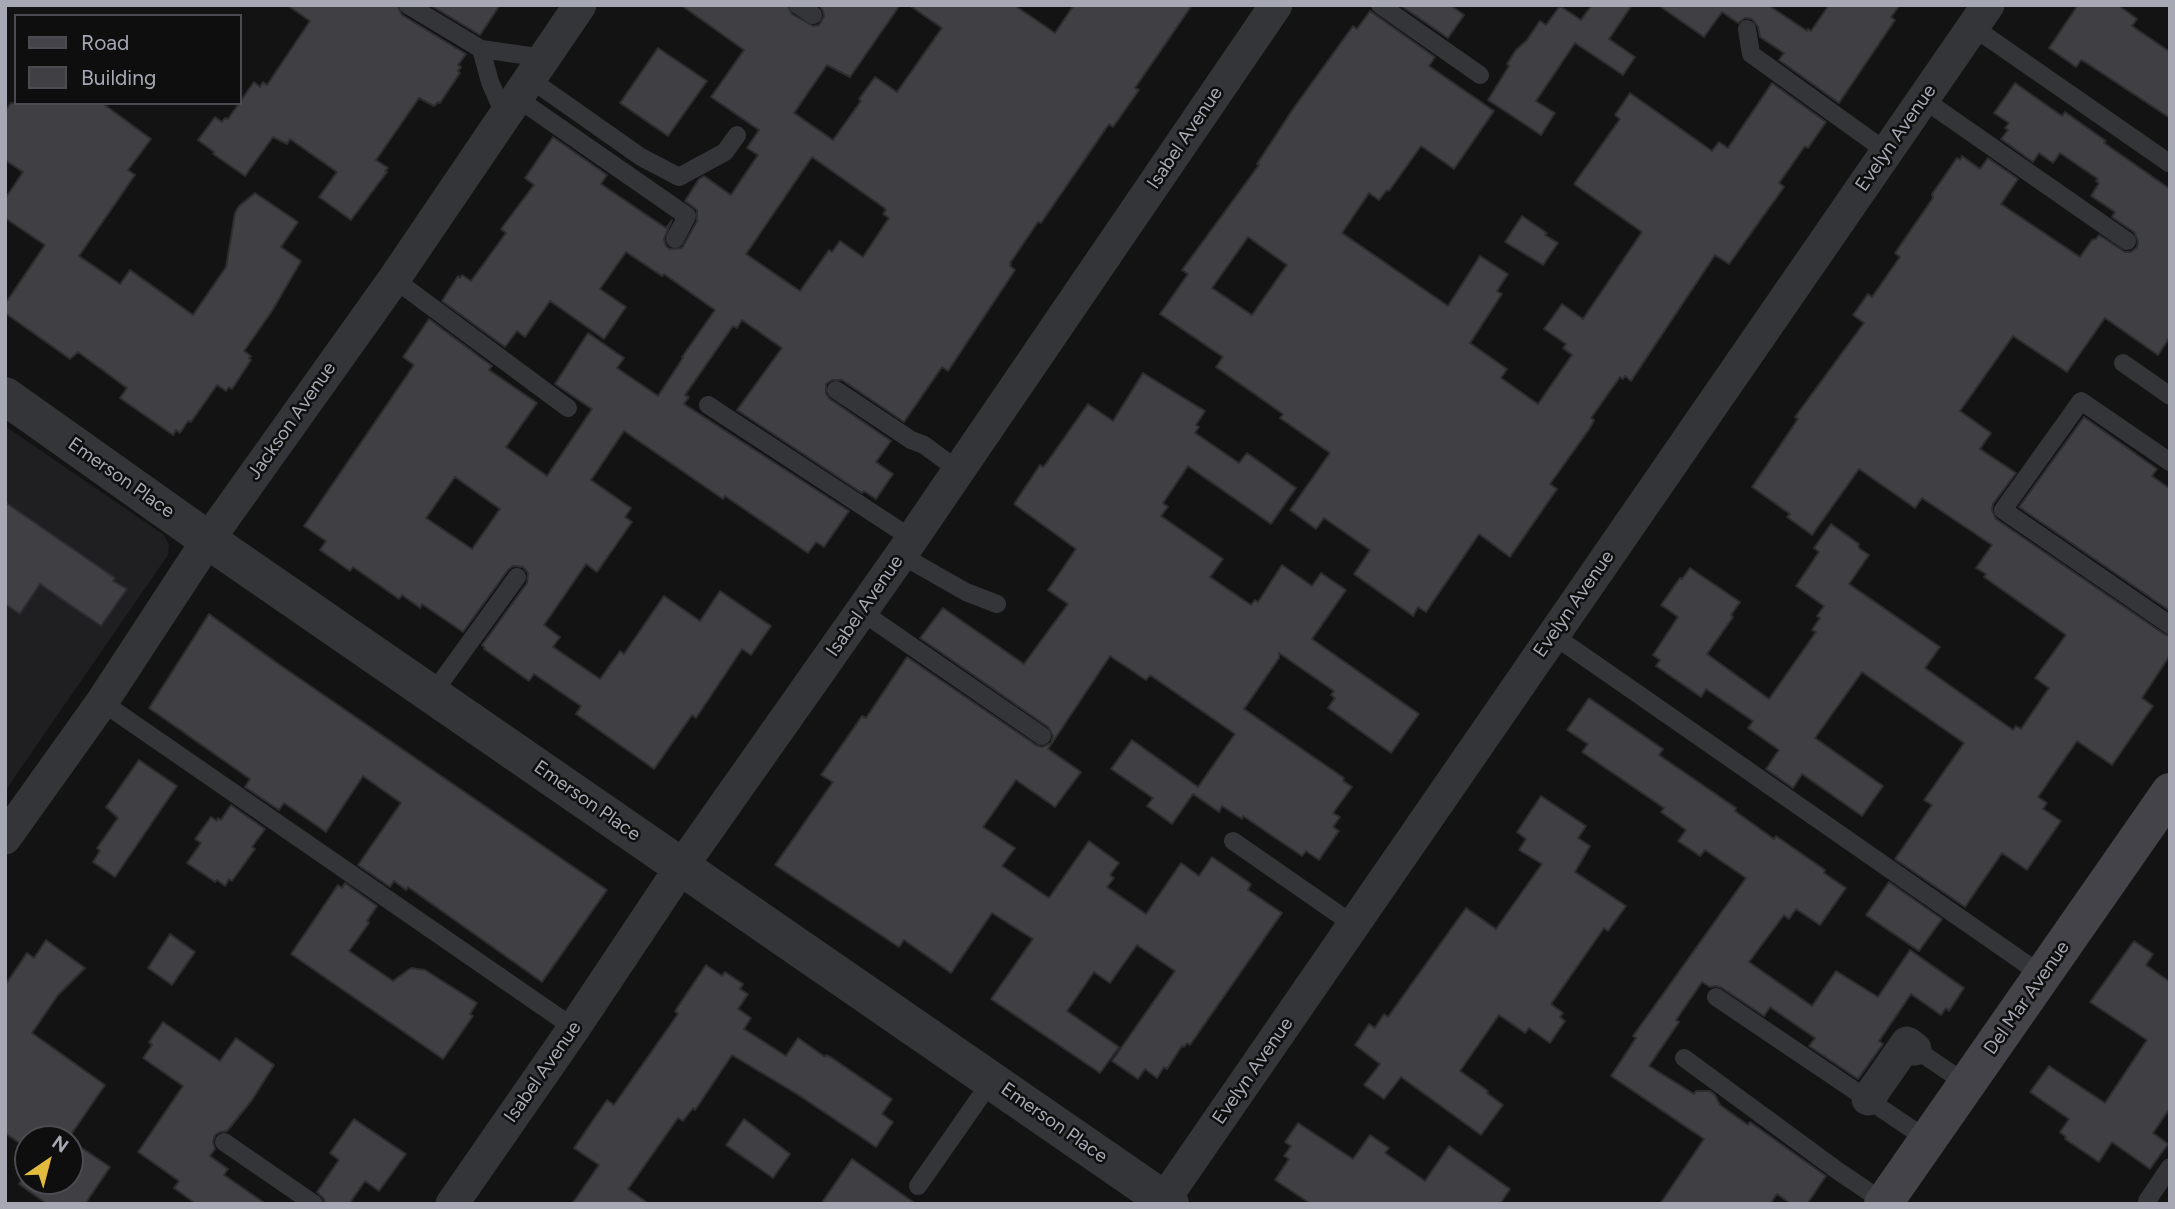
<!DOCTYPE html>
<style>
body{margin:0}
#map{position:relative;width:2175px;height:1209px;overflow:hidden;background:#131314;font-family:Figtree,sans-serif}
canvas{display:block}
.frame{position:absolute;inset:0;border:7px solid #a6a9b4;pointer-events:none}
.legend{position:absolute;left:14px;top:14px;width:228px;height:91px;box-sizing:border-box;background:#0e0e0f;border:2px solid #4b4c51;margin:0;padding:9px 12px;list-style:none;font-size:21px;color:#a6a9b4}
.legend li{display:flex;align-items:center;gap:14px;height:35px}
.legend b{width:35px;border:2px solid #4b4c51}
.north{position:absolute;left:14px;top:1125px;width:70px;height:70px;box-sizing:border-box;background:#0e0e0f;border:2px solid #4b4c51;border-radius:50%;rotate:35deg;font-size:19px;font-weight:700;line-height:28px;text-align:center;color:#a6a9b4}
.north::after{content:'';display:block;margin:auto;width:24px;height:32px;background:#e2bb3e;clip-path:polygon(50% 0,100% 100%,50% 72%,0 100%)}
</style>
<div id="map">
<canvas width="2175" height="1209"></canvas>
<div class="frame"></div>
<ul class="legend">
<li><b style="height:9px;background:#434349"></b>Road</li>
<li><b style="height:19px;background:#404044"></b>Building</li>
</ul>
<div class="north">N</div>
</div>
<script>
const g = document.querySelector('canvas').getContext('2d');
g.lineJoin = 'round';
function fill(path, color) { g.fillStyle = color; g.fill(path, 'evenodd'); }
function stroke(path, color, width, dash) { g.strokeStyle = color; g.lineWidth = width; g.lineCap = dash ? 'butt' : 'round'; g.setLineDash(dash || []); g.stroke(path); }
function label(font, color, halo, rows, align = 'center') {
  g.font = font + ' Figtree,sans-serif'; g.lineWidth = 5; g.setLineDash([]); g.textBaseline = 'middle'; g.strokeStyle = halo; g.fillStyle = color; for (const [text, x, y, turn = 0] of rows) {
    g.save(); g.translate(x, y); g.rotate((+turn || 0) * Math.PI / 180); g.textAlign = isNaN(turn) ? turn : align; if (halo) g.strokeText(text, 0, 0); g.fillText(text, 0, 0); g.restore();
  }
}
fill(new Path2D(`
 M5 426 164 535 169 545 168 555 5 791Z`), '#1f1f21');
const building = new Path2D(`
 M287 5H397L402 15 466 54 458 65 461 67 458 71 460 73 440 103 438 102 434 106 419 98 376 160 388 168 385 171 387 172 351 220 319 197 337 172 290 139 287 144 273 137 245 176 213 154 214 152 198 140 215 117 222 122 225 118 228 119 254 82 260 87 263 82 267 85 310 21Z
 M430 5H500L480 35Z
 M681 5H787L792 14 813 26 819 25 824 16 823 11 819 5H900L850 77 827 65 794 113 833 140 861 101 859 99 875 77 897 92 942 28 909 5H1014L1055 33 1074 5H1192L1135 88 1139 90 1113 127 1109 124 1041 223 1038 222 1010 263 1011 264 1010 266 1015 270 948 371 942 367 904 422 842 380H832L826 384V394L830 399 891 441 876 462 893 474 876 499 864 491 862 493 737 410 782 348 742 320 737 328 733 326 685 395 689 397 684 404 849 511 824 547 816 542 808 553 725 496 723 499 624 431 591 480 631 508 625 517 632 522 597 572 586 564 544 625 560 637 553 647 600 679 620 651 624 654 664 596 700 621 720 591 771 626 751 655 742 649 696 718 692 715 654 769 576 714 581 706 534 674 529 681 484 649 485 648 482 645 527 583 528 573 523 567 513 566 508 570 463 632 422 604 420 608 402 595 399 599 353 567 350 571 320 550 326 541 304 526 414 365 403 357 429 319 492 366 489 370 537 403 506 447 547 476 592 409 555 384 588 333 624 358 617 368 658 396 683 358 682 357 715 310 664 274 662 276 626 252 600 289 626 307 604 339 550 301 525 337 517 331 505 347 442 301 458 276 460 278 462 275 471 281 506 233 501 229 534 185 525 178 553 137 607 175 601 184 642 212 666 228 672 220 664 239 666 246 670 249 682 248 697 221V210L685 201 699 179 704 176 731 195 758 155 747 148 759 130 711 97 744 50ZM812 157 883 207 886 210 883 214 889 218 863 257 840 241 832 252 829 250 800 291 746 254ZM455 477 500 509 472 549 426 518Z
 M1400 5H1450L1464 15 1448 38Z
 M1592 5H1632L1609 39 1635 57 1623 75 1575 43 1536 101 1555 113 1541 135 1488 100 1509 66 1507 64 1516 50 1527 40 1540 21 1546 25 1560 6 1581 20Z
 M1658 5H1768L1807 31 1808 29 1811 31 1829 5H1900L1891 17 1895 20 1839 103 1779 60 1784 53 1760 37 1758 27 1752 19 1745 18 1738 23 1722 12 1704 37Z
 M2078 5H2118L2137 19 2132 26 2170 52V118L2085 62 2081 60 2076 67 2049 48Z
 M1370 11 1435 57 1429 66 1494 111 1454 169 1421 146 1389 191 1387 190 1379 200 1369 193 1342 233 1448 306 1480 256 1508 274 1497 291 1502 294 1470 343 1507 369 1501 378 1538 404 1572 355 1563 348 1566 344 1544 329 1562 304 1583 319 1642 232 1574 184 1620 119 1615 115 1630 93 1712 151 1719 142 1728 148 1772 83 1826 122 1808 148 1805 146 1779 183 1784 187 1729 264 1715 255 1631 381 1625 376 1623 379 1620 377 1591 418 1594 420 1590 428 1550 484 1557 489 1510 557 1479 534 1426 612 1418 607 1413 616 1354 574 1370 550 1324 518 1316 529 1290 510 1330 453 1280 418 1283 414 1216 367 1223 357 1160 314 1188 274 1182 270 1259 165 1257 164 1293 109 1353 26 1357 29ZM1248 237 1287 265 1252 315 1212 288Z
 M658 48 707 81 668 136 620 103Z
 M2015 83 2062 116 2065 112 2106 141 2104 143 2170 189V337L2158 355 2105 318 2067 372 2013 336 1960 411 1991 433 1980 449 2016 473 1993 504 1992 510 1996 519 2164 634 2170 636V655L2142 698 2153 706 2112 765 2077 741 2038 797 2047 803 2043 809 2061 821 2027 870 2002 853 1965 907 1895 859 1932 805 1924 800 1964 743 1862 672 1815 738 1883 786 1862 816 1802 774 1793 788 1766 769 1779 750 1748 728 1753 721 1706 689 1701 697 1656 666 1660 660 1653 655 1678 617 1661 605 1680 578 1682 579 1690 568 1740 602 1731 615 1733 617 1707 654 1769 699 1816 632 1812 630 1820 618 1817 616 1824 606 1796 586 1819 552 1814 548 1831 524 1859 544 1858 546 1860 549 1869 555 1849 584 1940 647 1925 668 2013 730 2016 726 2021 729 2049 688 2035 678 2066 635 1984 577 1986 574 1976 568 1992 545 1922 498 1915 508 1859 469 1812 535 1787 517 1790 514 1752 487 1798 419 1795 417 1864 323 1853 315 1868 294 1872 297 1900 257 1895 253 1933 198 1932 194 1957 158 1960 160 1962 156 1980 169 1988 158 2018 179 2001 204 2080 257 2092 240 2096 239 2099 235 2125 252H2131L2137 247 2138 241 2134 232 2112 217 2115 212 2091 196 2099 183 2096 181 2098 179 2060 153 2053 163 2039 153 2033 162 2001 139 2008 130 2005 128 2009 123 1994 113Z
 M11 103H102L151 139 128 170 135 175 79 256 120 284 130 270 193 315 226 267 235 213 239 206 255 193 298 222 281 247 301 261 272 311 244 351 251 356 249 358 251 360 232 389 229 387 226 391 217 385 191 422 188 421 180 433 176 430 173 435 120 398 127 388 78 352 70 359 5 313V304L45 245 5 218V199L23 172 5 160V111Z
 M1522 216 1547 233 1545 235 1558 243 1543 265 1505 242Z
 M1143 373 1205 411 1196 425 1199 427 1195 433 1239 463 1247 453 1296 488 1271 524 1188 466 1163 503 1168 507 1161 516 1223 559 1210 577 1251 605 1255 600 1258 602 1282 565 1312 586 1321 573 1346 590 1312 639 1419 714 1391 753 1328 708 1335 698 1331 695 1334 691 1279 653V658L1244 709 1344 778 1343 781 1352 787 1333 813 1340 817 1333 827 1339 831 1319 860 1306 851 1302 856 1243 816 1242 819 1222 806 1219 812 1193 794 1172 824 1147 806 1153 798 1111 769 1132 740 1198 787 1235 734 1150 675 1146 680 1110 656 1048 749 1081 772 1055 807 1016 780 983 827 1015 848 1002 866 1049 898 1089 841 1119 863 1110 875 1114 878 1107 887 1146 914 1181 863 1199 876 1212 857 1251 884 1248 890 1282 913 1190 1045 1187 1043 1184 1047 1182 1046 1167 1069 1164 1067 1157 1078 1145 1069 1138 1079 1112 1061 1175 971 1137 945 1110 983 1094 972 1067 1011 1119 1047 1100 1073 991 999 1033 939 992 913 951 973 904 940 899 947 775 865 833 782 821 775 862 716 866 718 907 657 1036 745 1042 747 1051 743 1053 736 1048 727 920 638 943 608 1024 664 1068 604 1048 590 1076 549 1014 504 1040 465 1043 467 1045 465 1088 404 1113 421Z
 M2084 417 2157 469 2152 476 2170 489V611L2019 507Z
 M5 502 115 578 113 581 127 589 101 626 40 584 20 614 5 604Z
 M209 614 277 663 607 890 542 982 408 887 406 890 394 881 390 887 358 865 401 803 363 776 326 832 284 803 279 810 245 787 250 779 149 708Z
 M1589 698 1663 749 1659 755 1736 808 1735 811 1774 839 1776 836 1825 870 1824 873 1846 888 1820 925 1796 909 1789 919 1784 915 1749 962 1812 1006 1836 971 1878 997 1910 950 1964 988 1949 1011 1946 1008 1941 1015 1911 994 1879 1041 1883 1044 1858 1079 1809 1046 1815 1038 1770 1007 1764 1016 1722 988 1716 986 1710 987 1702 982 1676 1020 1679 1022 1649 1066 1694 1094 1696 1091H1710L1715 1095 1720 1105 1748 1125 1750 1122 1826 1176 1807 1204H1791L1777 1194 1770 1204H1660L1704 1139 1611 1076 1636 1038 1633 1036 1746 878 1705 850 1700 856 1678 841 1686 830 1661 812 1664 808 1582 752 1588 744 1567 730Z
 M139 760 177 786 115 877 93 862 100 851 97 848 118 818 106 807Z
 M1541 796 1586 826 1578 838 1590 846 1575 872 1626 906 1608 931 1604 928 1551 1004 1563 1013 1560 1017 1565 1021 1550 1043 1529 1028 1525 1033 1499 1015 1460 1071 1488 1091 1487 1093 1503 1105 1481 1135 1401 1077 1384 1099 1364 1085 1380 1064 1355 1045 1369 1024 1375 1028 1384 1014 1388 1017 1466 908 1496 929 1542 864 1519 850 1526 839 1517 832Z
 M231 805 265 829 252 847 255 849 232 881 229 879 225 886 217 880 215 882 187 863 201 843 195 839 211 817 217 821 218 818 221 820Z
 M1889 882 1942 919 1919 951 1866 915Z
 M345 883 377 906 367 921 369 923 349 951 393 981 411 968 425 970 477 1003 470 1014 473 1016 443 1059 291 954 338 885 342 888Z
 M170 934 195 952 172 985 148 968Z
 M46 940 85 968 58 995 32 1033 105 1085 68 1139H28V1149L5 1133V985L27 953 34 958Z
 M2134 941 2153 954 2146 965 2170 982V1108L2153 1133 2168 1144 2150 1169 2112 1142 2099 1162 2065 1139 2066 1137 2060 1132 2069 1119 2030 1092 2049 1066 2105 1103 2147 1040 2090 1002Z
 M706 965 722 976 725 972 743 984 740 989 748 994 738 1009 751 1018 744 1029 786 1056 798 1038 825 1057 826 1055 832 1058 892 1099 882 1114 893 1122 876 1147 797 1094 732 1055 695 1110 693 1108 683 1121 678 1118 628 1189 649 1204H572L599 1165 574 1148 607 1100 614 1105 678 1014 675 1011Z
 M163 1022 220 1061 236 1038 274 1065 252 1100 227 1131 220 1132 215 1135 213 1142 215 1149 210 1156 228 1169 224 1175 266 1204H196L174 1188 179 1181 138 1152 183 1086 143 1058 152 1045 149 1042Z
 M354 1119 406 1154 379 1191 365 1181 349 1204H325L324 1199 317 1192 339 1160 330 1153Z
 M744 1119 790 1154 773 1178 726 1145Z
 M1298 1123 1353 1159 1370 1135 1389 1148 1385 1153 1425 1181 1449 1146 1510 1189 1500 1204H1311L1275 1180 1289 1159 1284 1156 1291 1146 1285 1142Z
 M70 1140 110 1167 85 1204H47L19 1184 28 1171V1181H70Z
 M852 1159 916 1204H821Z`);
fill(building, '#404044');
stroke(building, '#2d2d30', 2);
stroke(new Path2D(`
 M408 5 481 49 544 58
 M798 5 813 15
 M1380 5 1480 75
 M1973 27 2169 163
 M1747 29 1751 54 1887 152
 M481 49 490 82 505 116
 M530 79 641 157 679 177 725 152 737 135
 M517 98 687 216 675 239
 M1923 99 2127 241
 M394 279 568 408
 M2123 363 2170 396
 M836 390 911 440 924 445 958 470
 M708 405 911 538
 M2170 462 2081 401 2003 510 2170 625
 M901 555 966 592 997 604
 M862 612 1042 736
 M1553 635 2042 975
 M433 693 517 577
 M102 702 574 1028
 M1233 841 1354 925
 M1716 997 1928 1140
 M1915 1049 1967 1084
 M1684 1058 1838 1171 1884 1202
 M224 1142 314 1204
 M918 1186 992 1080
 M2147 1201 2170 1167`), '#343539', 18);
stroke(new Path2D(`
 M5 838 102 702 208 540 394 279 580 5
 M1868 1099 1907 1043 1915 1049
 M452 1204 574 1028 682 866 901 555 1276 5
 M1161 1204 1988 5`), '#343539', 33);
stroke(new Path2D(`
 M5 396 208 540 1170 1204`), '#343539', 38);
stroke(new Path2D(`
 M1883 1204 2170 792`), '#434349', 38);
label('19px', '#a6a9b4', '#0e0e0f', [
 ["Isabel Avenue",1185,138,-56],
 ["Evelyn Avenue",1896,138,-55],
 ["Jackson Avenue",292,421,-55],
 ["Emerson Place",121,478,35],
 ["Evelyn Avenue",1574,604,-55],
 ["Isabel Avenue",865,606,-55],
 ["Emerson Place",587,801,35],
 ["Del Mar Avenue",2027,998,-55],
 ["Evelyn Avenue",1253,1071,-55],
 ["Isabel Avenue",543,1072,-55],
 ["Emerson Place",1054,1123,35]
]);
</script>
